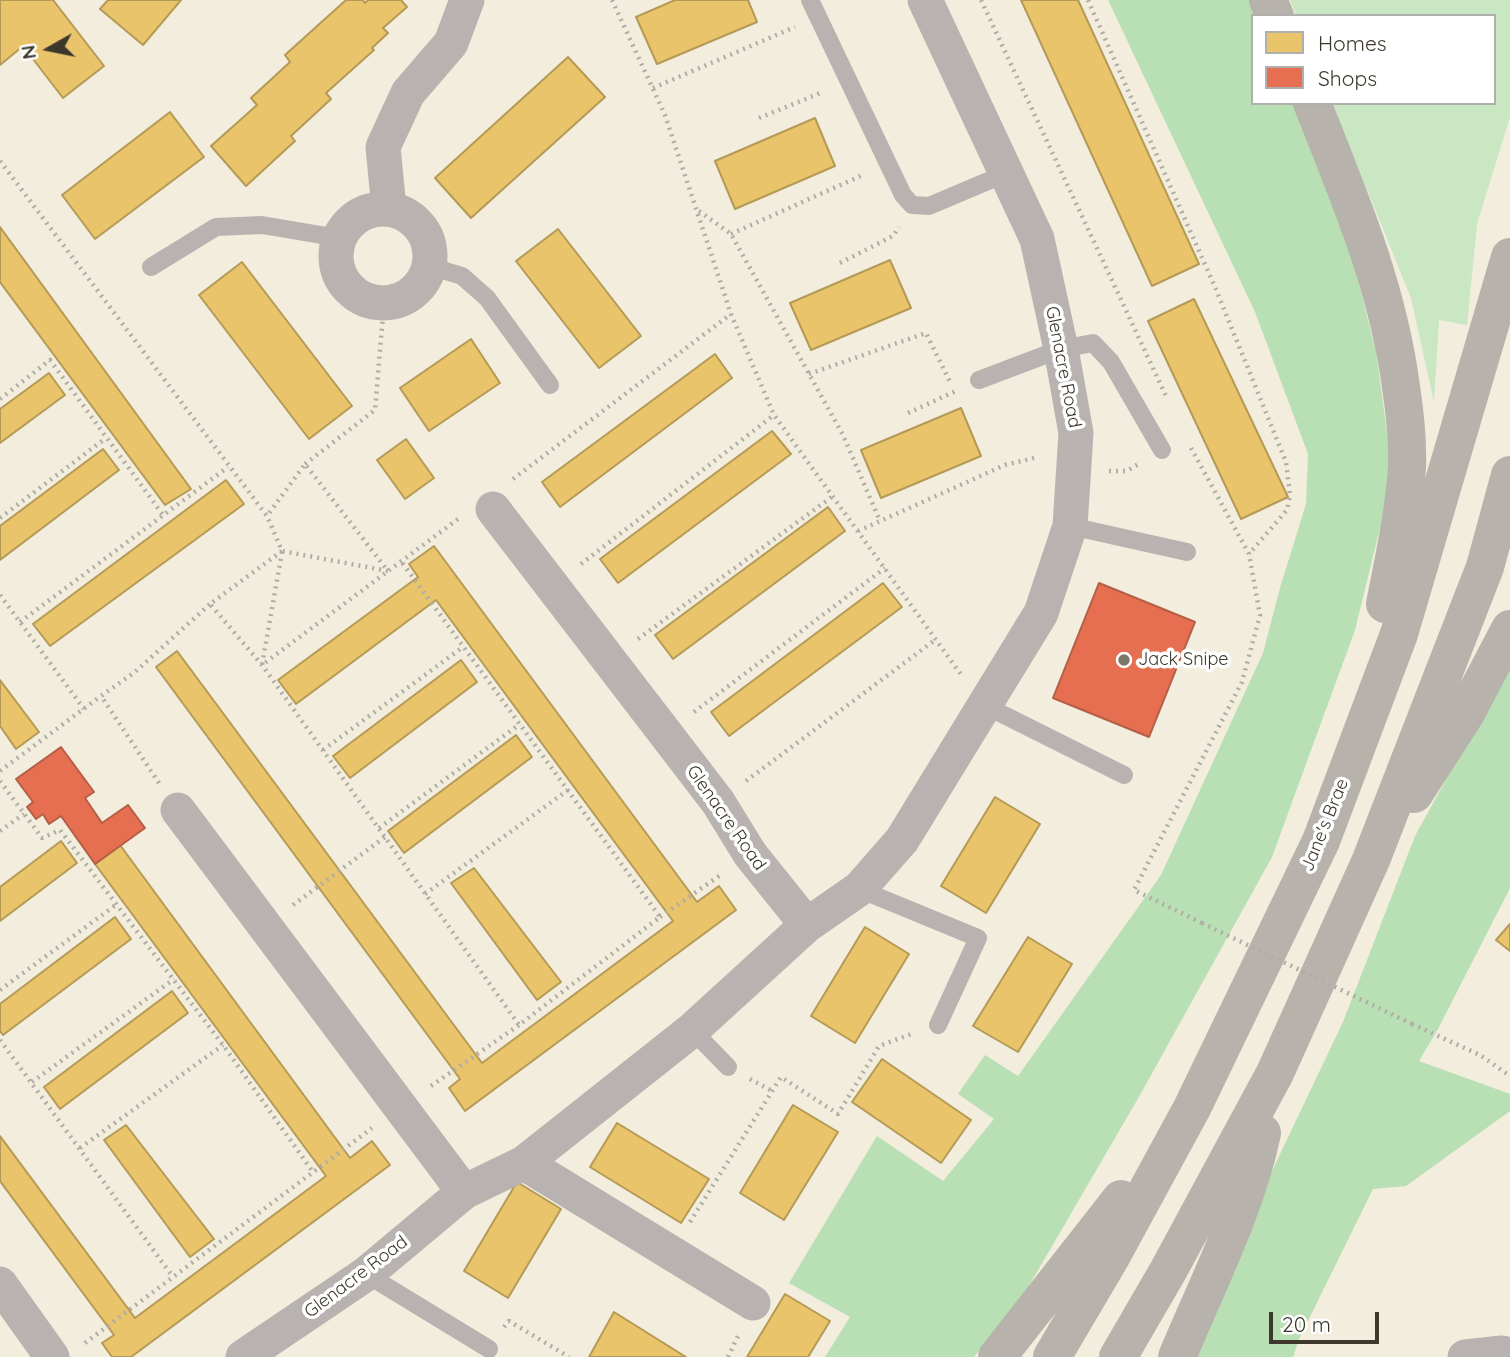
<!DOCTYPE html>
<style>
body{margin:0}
#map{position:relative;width:1510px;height:1357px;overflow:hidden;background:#f2eddc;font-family:Quicksand,sans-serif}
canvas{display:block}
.legend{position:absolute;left:1251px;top:14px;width:245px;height:91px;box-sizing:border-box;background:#fff;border:2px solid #b1afab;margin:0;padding:9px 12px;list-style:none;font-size:21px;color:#3c382c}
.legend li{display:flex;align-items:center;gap:14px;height:35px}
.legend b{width:35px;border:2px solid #b1afab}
.north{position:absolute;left:14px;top:14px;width:70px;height:70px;-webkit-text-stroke:5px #fff;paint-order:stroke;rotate:261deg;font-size:19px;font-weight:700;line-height:28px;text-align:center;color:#3c382c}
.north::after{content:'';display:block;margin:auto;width:24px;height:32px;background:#3c382c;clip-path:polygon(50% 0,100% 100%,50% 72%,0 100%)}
.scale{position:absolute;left:1269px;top:1312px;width:110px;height:32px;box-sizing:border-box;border:4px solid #3c382c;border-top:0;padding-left:9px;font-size:21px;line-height:24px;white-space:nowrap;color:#3c382c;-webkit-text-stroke:5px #fff;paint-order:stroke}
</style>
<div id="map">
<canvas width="1510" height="1357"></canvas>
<ul class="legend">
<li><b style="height:19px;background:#e9c46a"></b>Homes</li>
<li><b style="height:19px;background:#e76f51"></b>Shops</li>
</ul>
<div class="north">N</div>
<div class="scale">20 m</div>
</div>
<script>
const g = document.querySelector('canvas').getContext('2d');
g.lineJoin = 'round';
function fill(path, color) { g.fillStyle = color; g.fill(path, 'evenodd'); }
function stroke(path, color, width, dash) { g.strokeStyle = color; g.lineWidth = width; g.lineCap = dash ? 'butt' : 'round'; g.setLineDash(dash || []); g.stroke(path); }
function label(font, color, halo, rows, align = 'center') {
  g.font = font + ' Quicksand,sans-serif'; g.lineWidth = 7; g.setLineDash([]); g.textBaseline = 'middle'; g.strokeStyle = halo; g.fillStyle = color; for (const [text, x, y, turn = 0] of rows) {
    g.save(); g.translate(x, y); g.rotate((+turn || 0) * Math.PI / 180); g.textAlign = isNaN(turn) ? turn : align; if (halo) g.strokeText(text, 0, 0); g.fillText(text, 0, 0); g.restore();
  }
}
fill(new Path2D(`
 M1290 0H1510V117L1477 224 1467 325 1439 320 1434 402 1411 298 1332 103H1494V16H1296Z`), '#c8e7c2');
fill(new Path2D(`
 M1108 0H1251L1258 16H1253V103H1294L1344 225 1376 352 1393 475 1355 630 1272 857 1140 1095 1023 1296 974 1357H825L850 1317 789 1283 877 1136 943 1181 994 1119 958 1094 985 1055 1018 1076 1161 875 1263 653 1280 588 1306 504 1308 454 1255 312Z
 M1510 657V888L1438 1029 1419 1061 1510 1094V1111L1406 1186 1373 1189 1299 1339 1293 1357H1188L1251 1215 1343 1022 1415 836 1488 703Z`), '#b9dfb5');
const homes = new Path2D(`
 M0 0H53L104 66 63 98 23 46 0 65Z
 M108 0H181L143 45 100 9Z
 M346 0H363L365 3 368 0H401L407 7 383 28 388 33 372 48 374 50 326 93 331 99 291 136 295 141 246 186 211 146 257 105 251 98 290 62 285 55Z
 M675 0H748L757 22 657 64 636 17Z
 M1021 0H1078L1199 264 1152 286Z
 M568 57 605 97 471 218 435 178Z
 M170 112 204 157 95 239 62 195Z
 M815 118 835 166 735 209 715 161Z
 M0 227 191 489 165 505 0 282Z
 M558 229 641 336 599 368 516 261Z
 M890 260 911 308 811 350 790 303Z
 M242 262 352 406 309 439 199 295Z
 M1194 299 1288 497 1241 519 1148 321Z
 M471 339 500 383 429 431 400 388Z
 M715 354 732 378 560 507 542 482Z
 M49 373 65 395 0 443V409Z
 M961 408 981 456 881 498 861 450Z
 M772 431 791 454 618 583 600 559Z
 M406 439 434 478 405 499 377 460Z
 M103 449 119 470 0 560V526Z
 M226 480 244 504 50 646 33 624Z
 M828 507 845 531 673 659 655 635Z
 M434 546 697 902 719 886 736 910 465 1111 449 1088 460 1079 156 667 177 651 482 1063 673 921 436 600 296 704 278 680 418 577 409 564Z
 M883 583 902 607 729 736 711 712Z
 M461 660 477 682 350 778 333 756Z
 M0 680 39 732 16 749 0 726Z
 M516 735 532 757 404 853 388 831Z
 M995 797 1040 824 986 913 941 886Z
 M61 841 77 863 0 921V887Z
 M120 845 350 1158 372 1141 390 1165 131 1357H112L102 1343 114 1335 0 1181V1136L135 1318 326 1176 95 864Z
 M474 868 561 982 537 1000 451 883Z
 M115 917 131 939 3 1035 0 1031V1004Z
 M1510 924V951L1496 940Z
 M865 927 909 954 855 1043 811 1016Z
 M1028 937 1072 964 1018 1052 973 1026Z
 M172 991 188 1013 60 1109 44 1087Z
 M882 1059 971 1120 941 1163 852 1102Z
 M793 1105 838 1132 784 1220 740 1193Z
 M617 1123 709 1179 681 1223 590 1167Z
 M126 1125 214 1239 190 1257 104 1140Z
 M517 1182 561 1209 508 1298 464 1271Z
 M785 1294 830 1321 808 1357H747Z
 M614 1312 686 1357H589Z`);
fill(homes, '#e9c46a');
stroke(homes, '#b59a57', 2);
const shops = new Path2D(`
 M1099 583 1195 622 1149 737 1053 698Z
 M61 747 94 792 85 798 102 823 128 805 145 828 95 864 61 816 49 824 43 814 36 819 27 807 33 802 16 779Z`);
fill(shops, '#e76f51');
stroke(shops, '#b45e46', 2);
stroke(new Path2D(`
 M612 0 665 115 731 314 774 415 962 676
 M981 0 1166 396
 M1088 0 1215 287 1286 462 1290 495 1287 510 1249 554
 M653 88 795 27
 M759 118 823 92
 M0 161 267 516 282 551 388 571 305 464 267 516
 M699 211 731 234 843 435 880 521
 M731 234 865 174
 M840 263 893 236 899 227
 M809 374 926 333 951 384
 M0 399 50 360 163 515
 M908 413 956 391
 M1191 448 1249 554 1260 615 1242 682 1134 890 1202 923
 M305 464 375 410 384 303
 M1109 471H1127L1140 463
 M513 479 731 314
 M0 518 106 438
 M858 531 1005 465 1038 457
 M282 551 210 604 262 665 519 1025 660 917 401 561
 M282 552 262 665 458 519
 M581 564 774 415
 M0 595 84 709
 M20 622 228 467
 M638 639 833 496
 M694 712 885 568
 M323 750 463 647
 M0 771 101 696
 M0 781 42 838 60 830 223 1045 313 1172
 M746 781 935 640
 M159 783 101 696 135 672 210 604
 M379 828 520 724
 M0 831 24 814
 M425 894 568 790
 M293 905 385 837
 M660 917 722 874
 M0 990 117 904
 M1412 1024 1480 1055 1510 1076
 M0 1040 173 1277
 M750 1079 772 1091
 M32 1082 174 979
 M431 1086 519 1025
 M80 1148 223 1045
 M690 1222 781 1077 838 1114 879 1046 914 1033
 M504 1327 509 1321 569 1357
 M85 1343 372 1128
 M728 1357 738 1336`), '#b0aca6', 4.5, [2, 5]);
stroke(new Path2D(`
 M810 0 903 195 912 205 929 206 1007 173
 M429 266 462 276 487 298 550 385
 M151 267 216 227 262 225 339 238
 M979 380 1061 349 1093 343 1111 362 1162 450
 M1070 526 1187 552
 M984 705 1124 775
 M859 889 978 938 938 1025
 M692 1030 728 1067
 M366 1274 489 1349`), '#b8b3b1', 18);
stroke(new Path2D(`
 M389 209 383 147 408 93 451 43 467 0
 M336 256a47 47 0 1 1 94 0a47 47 0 1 1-94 0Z
 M493 509 718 802 750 854 807 925
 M178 810 464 1192
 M524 1163 753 1303
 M0 1284 52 1357
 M243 1357 366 1274 464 1192 524 1163 692 1030 807 925 859 889 902 840 1041 613 1070 526 1076 433 1061 349 1037 239 925 0
 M1465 1357 1502 1353 1510 1355`), '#b8b3b1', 35);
stroke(new Path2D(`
 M1268 0 1275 16
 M1312 103C1349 196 1388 287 1401 387 1405 413 1408 440 1407 467 1404 513 1394 558 1385 604
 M1414 794 1466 713 1510 629
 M997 1357 1121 1199
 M1052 1357 1112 1255 1192 1108 1321 841 1399 634 1510 257
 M1118 1357 1168 1271 1275 1073 1371 860 1485 567 1510 475
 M1177 1357C1207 1285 1246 1209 1262 1133`), '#b7b2ac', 38);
stroke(new Path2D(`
 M1202 923 1412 1024`), '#b0aca6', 4.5, [2, 5]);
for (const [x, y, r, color] of [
 [1124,660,7,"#7c776a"]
]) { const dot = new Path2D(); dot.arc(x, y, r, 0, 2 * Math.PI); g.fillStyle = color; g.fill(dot); stroke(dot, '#fff', 2.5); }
label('18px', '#3c382c', '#fff', [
 ["Glenacre Road",1063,367,79],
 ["Glenacre Road",726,818,55],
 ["Jane's Brae",1325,825,-68],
 ["Glenacre Road",356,1277,-37]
]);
label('18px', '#3c382c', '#fff', [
 ["Jack Snipe",1138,660]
], 'left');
</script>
